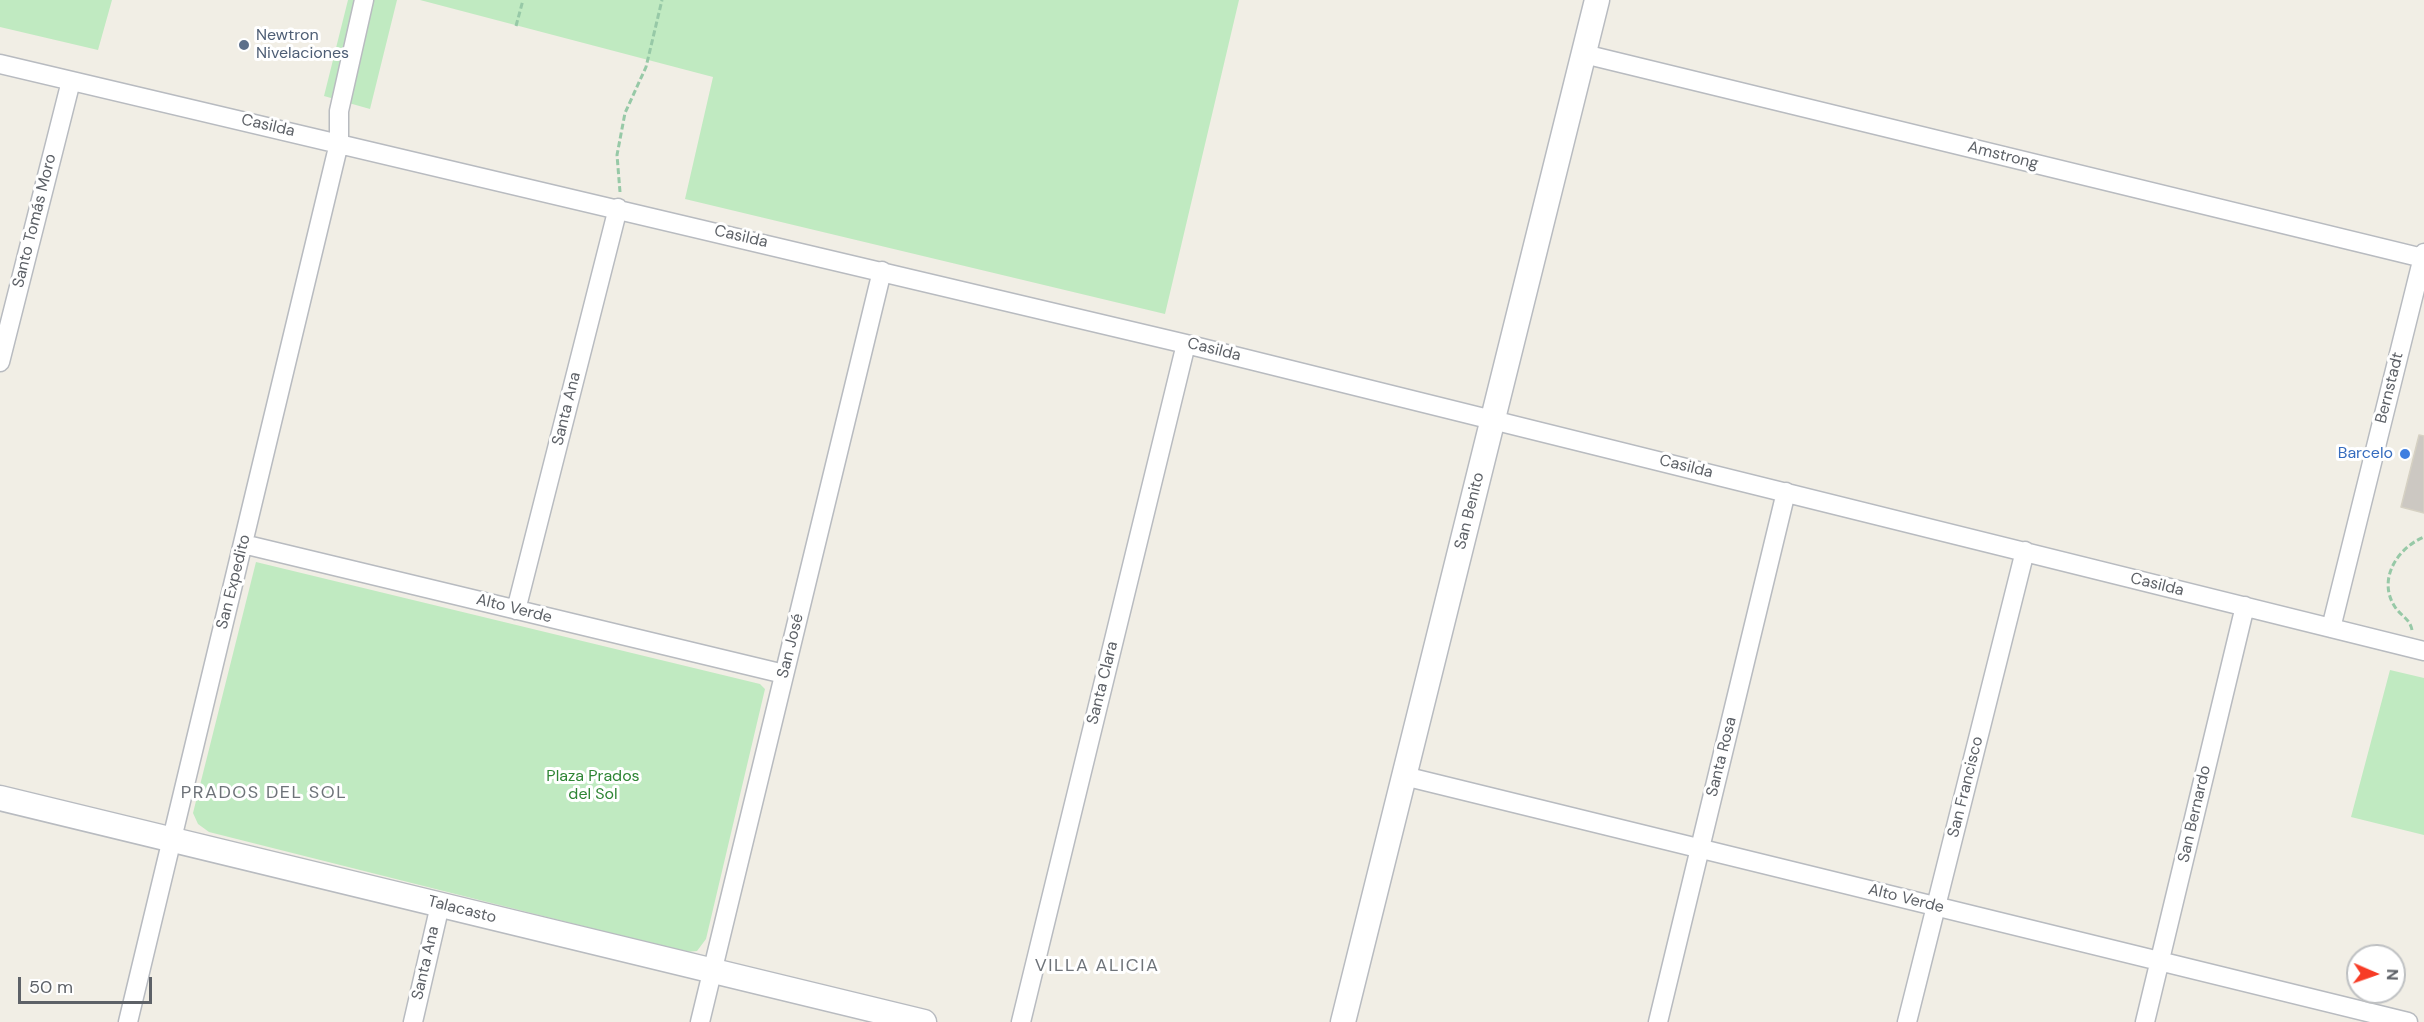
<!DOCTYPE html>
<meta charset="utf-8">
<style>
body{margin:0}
#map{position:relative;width:2424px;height:1022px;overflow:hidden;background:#f1eee5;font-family:"DM Sans",sans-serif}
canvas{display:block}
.north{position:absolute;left:2346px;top:944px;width:60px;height:60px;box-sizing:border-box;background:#fff;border:2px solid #bec0c2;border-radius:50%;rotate:92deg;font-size:16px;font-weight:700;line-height:24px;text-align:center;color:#5d6167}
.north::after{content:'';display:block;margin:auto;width:21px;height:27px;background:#f73b25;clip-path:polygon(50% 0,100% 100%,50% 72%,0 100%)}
.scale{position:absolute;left:18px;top:977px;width:134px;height:27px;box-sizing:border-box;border:3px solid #5d6167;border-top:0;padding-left:8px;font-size:18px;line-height:21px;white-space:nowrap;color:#5d6167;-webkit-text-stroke:4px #fff;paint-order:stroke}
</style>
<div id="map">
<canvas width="2424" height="1022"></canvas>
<div class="north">N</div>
<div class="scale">50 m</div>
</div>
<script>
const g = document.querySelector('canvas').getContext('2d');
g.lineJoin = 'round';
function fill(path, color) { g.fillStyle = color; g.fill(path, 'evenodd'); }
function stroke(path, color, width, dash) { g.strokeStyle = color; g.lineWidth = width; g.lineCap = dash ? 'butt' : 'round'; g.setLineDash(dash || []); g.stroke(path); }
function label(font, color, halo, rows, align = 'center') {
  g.font = font + ' "DM Sans",sans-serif'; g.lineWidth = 6; g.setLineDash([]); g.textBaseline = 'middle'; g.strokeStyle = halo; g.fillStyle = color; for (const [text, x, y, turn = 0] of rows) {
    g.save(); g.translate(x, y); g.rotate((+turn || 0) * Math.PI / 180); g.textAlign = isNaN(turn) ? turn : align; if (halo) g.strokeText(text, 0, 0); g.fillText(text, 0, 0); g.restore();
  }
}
fill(new Path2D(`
 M0 0H112L98 50 0 27Z
 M348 0H397L370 109 324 96Z
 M420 0H1239L1165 314 685 199 713 77Z
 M256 562 760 684 765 689 706 939 697 951 686 952 209 832 198 824 193 813Z
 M2390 670 2424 678V835L2351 817Z`), '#c0eac1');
const building = new Path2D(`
 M2419 435 2424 436V513L2401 507Z`);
fill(building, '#ccc8c2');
stroke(building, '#d6d1c3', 1.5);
const minor = new Path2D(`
 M1584 54 2423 258
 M0 64 1186 344 2424 651
 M0 362 71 81
 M243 544 784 674
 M516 610 618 208
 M2331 628 2424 253
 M1404 776 2408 1022
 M128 1022 339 143V111L364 0
 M413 1022 440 905
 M700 1022 882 271
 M1021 1022 1186 344
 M1658 1022 1786 492
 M1907 1022 2025 551
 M2145 1022 2245 606`);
const tertiary = new Path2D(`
 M0 798 924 1022
 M1343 1022 1597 0`);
stroke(minor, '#b8bbc0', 21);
stroke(tertiary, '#b8bbc0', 27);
stroke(new Path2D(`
 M516 26 523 0
 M620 192 617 155 625 113 646 67 662 0
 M2412 630C2410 619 2401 616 2395 607 2377 580 2397 548 2424 537`), '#97c9a7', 3, [6, 3]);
stroke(minor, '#fff', 18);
stroke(tertiary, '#fff', 24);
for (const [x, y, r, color] of [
 [244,45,6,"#5c6f8a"],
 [2405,454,6,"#3f7fe0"]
]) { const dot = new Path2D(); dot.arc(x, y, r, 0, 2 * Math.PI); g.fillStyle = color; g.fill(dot); stroke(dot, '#fff', 2); }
label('16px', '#4e5e75', '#fff', [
 ["Newtron",256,36],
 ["Nivelaciones",256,54]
], 'left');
label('16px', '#5d6167', '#fff', [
 ["Casilda",268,126,13],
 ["Amstrong",2003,156,14],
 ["Santo Tomás Moro",35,221,-76],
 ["Casilda",741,237,13],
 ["Casilda",1214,350,14],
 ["Bernstadt",2390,388,-76],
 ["Santa Ana",567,409,-76],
 ["Casilda",1686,467,14],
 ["San Benito",1470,511,-76],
 ["San Expedito",234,582,-76],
 ["Casilda",2157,585,14],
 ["Alto Verde",514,609,14],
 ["San José",791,646,-76],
 ["Santa Clara",1103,683,-76],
 ["Santa Rosa",1722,757,-76],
 ["San Francisco",1966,787,-76],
 ["San Bernardo",2195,814,-77],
 ["Alto Verde",1906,899,14],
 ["Talacasto",462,910,14],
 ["Santa Ana",426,963,-77]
]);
label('16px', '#366cbe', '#fff', [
 ["Barcelo",2393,454]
], 'right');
label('16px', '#2e8534', '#fff', [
 ["Plaza Prados",593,777],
 ["del Sol",593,795]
]);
g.letterSpacing = '1.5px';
label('18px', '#6e7379', '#fff', [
 ["PRADOS DEL SOL",264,793],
 ["VILLA ALICIA",1097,966]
]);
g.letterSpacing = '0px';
</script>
